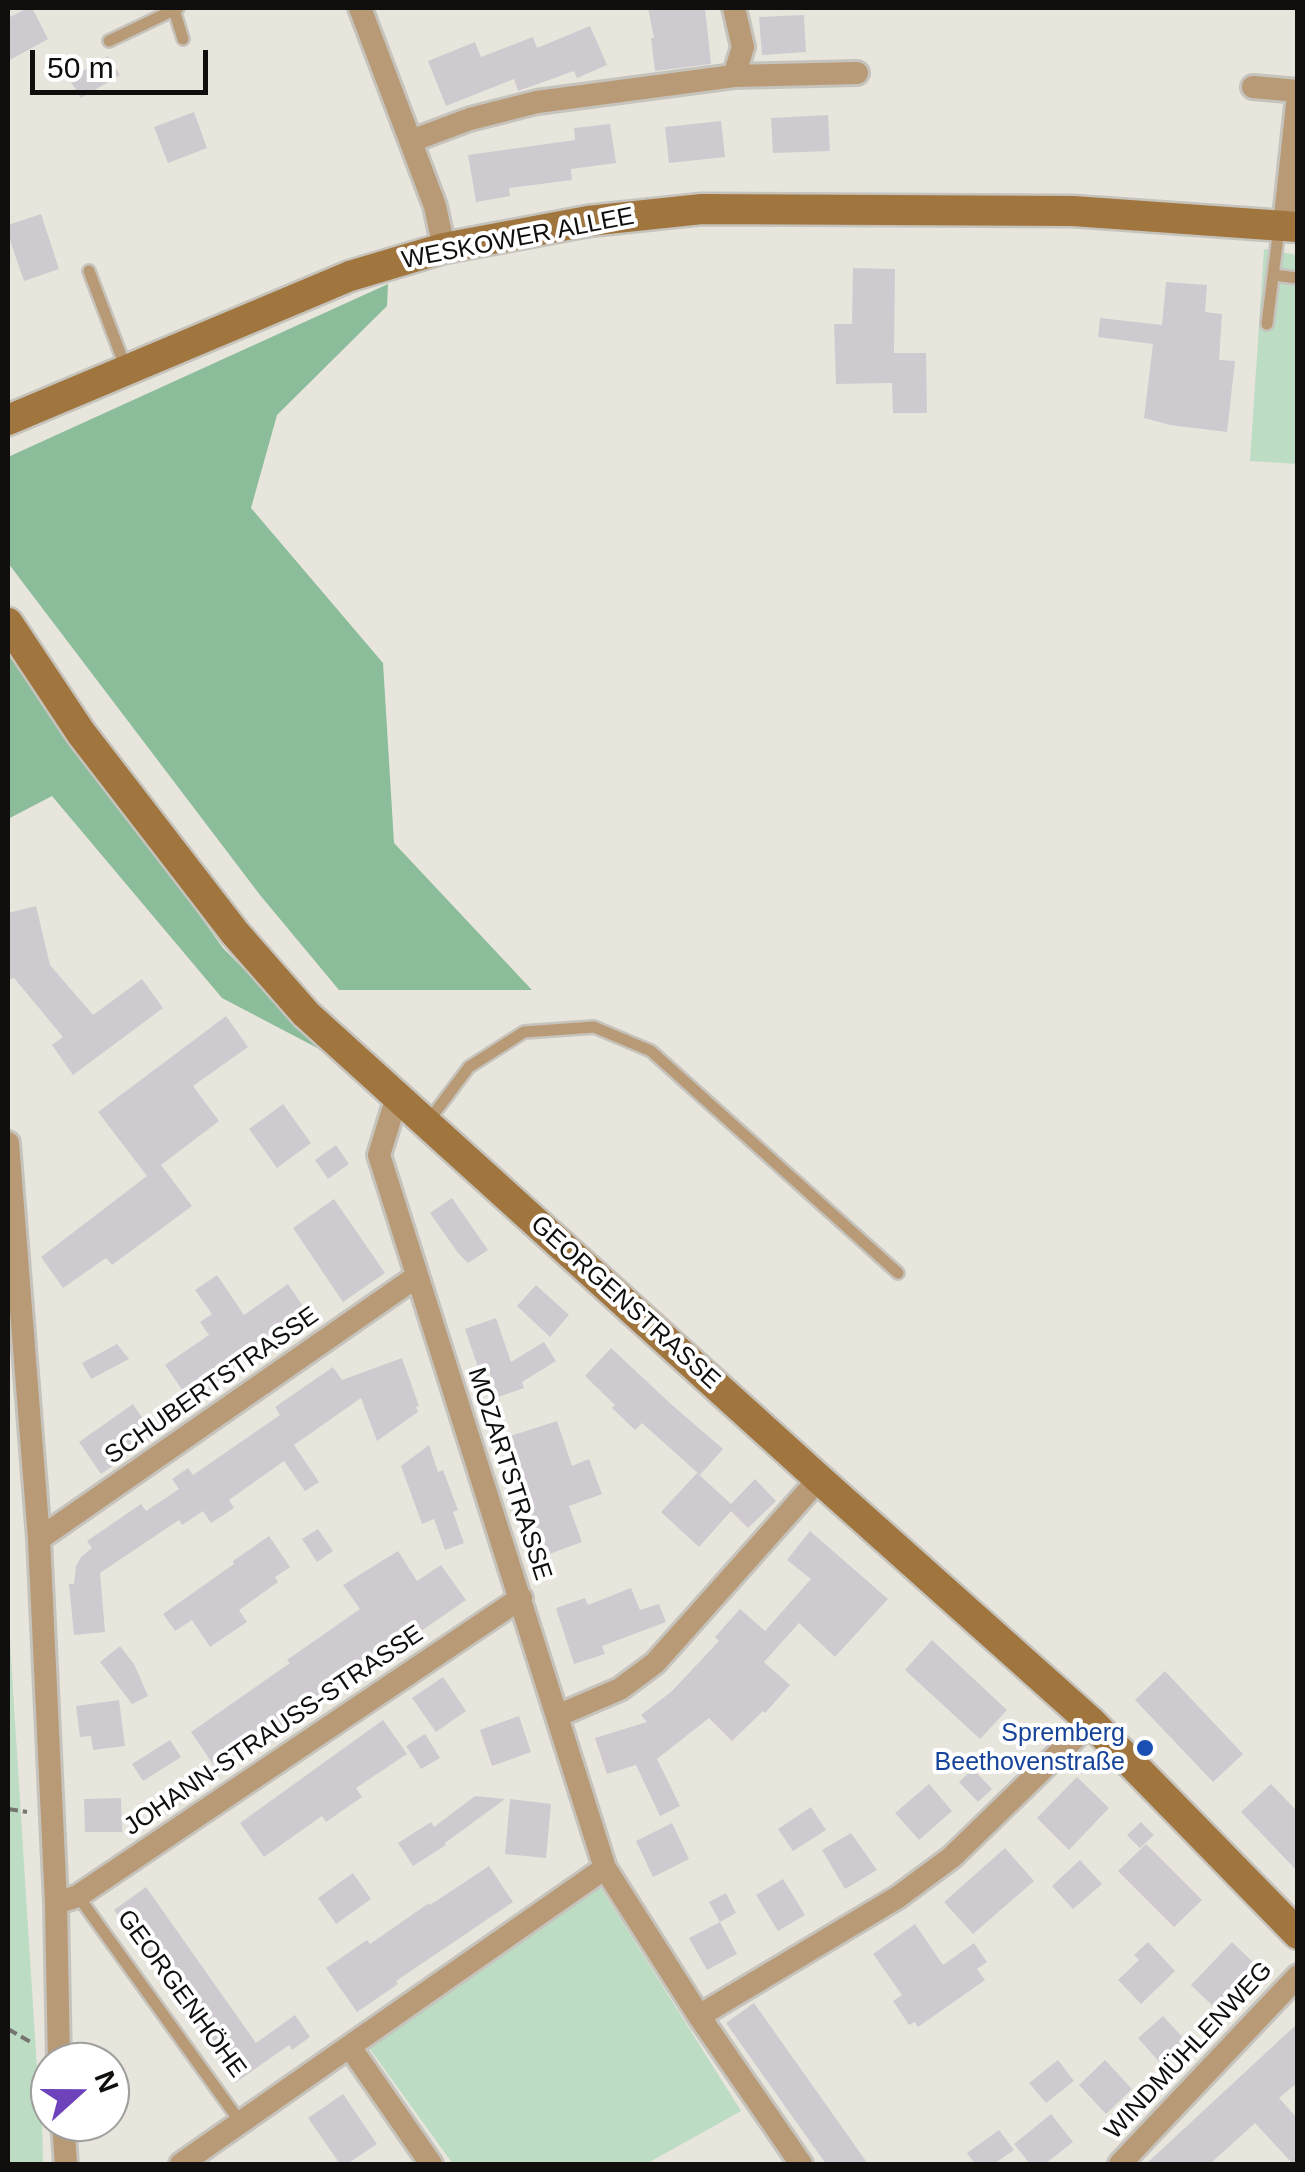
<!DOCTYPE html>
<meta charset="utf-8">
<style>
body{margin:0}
#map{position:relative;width:1305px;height:2172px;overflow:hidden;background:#e8e5dd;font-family:Arial,sans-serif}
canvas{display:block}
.frame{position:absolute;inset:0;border:10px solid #100f0d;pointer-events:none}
.north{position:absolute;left:30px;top:2042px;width:100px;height:100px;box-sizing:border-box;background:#fff;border:2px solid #9f9f9e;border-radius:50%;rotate:69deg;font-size:28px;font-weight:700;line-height:40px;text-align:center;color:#100f0d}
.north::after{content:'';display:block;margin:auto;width:35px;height:45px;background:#6e42ba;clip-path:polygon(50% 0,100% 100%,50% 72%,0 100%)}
.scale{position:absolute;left:30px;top:50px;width:178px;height:45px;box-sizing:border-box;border:5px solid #100f0d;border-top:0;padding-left:12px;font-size:30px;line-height:35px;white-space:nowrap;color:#100f0d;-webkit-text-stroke:8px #fff;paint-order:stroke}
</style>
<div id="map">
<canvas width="1305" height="2172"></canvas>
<div class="frame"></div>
<div class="north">N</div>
<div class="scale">50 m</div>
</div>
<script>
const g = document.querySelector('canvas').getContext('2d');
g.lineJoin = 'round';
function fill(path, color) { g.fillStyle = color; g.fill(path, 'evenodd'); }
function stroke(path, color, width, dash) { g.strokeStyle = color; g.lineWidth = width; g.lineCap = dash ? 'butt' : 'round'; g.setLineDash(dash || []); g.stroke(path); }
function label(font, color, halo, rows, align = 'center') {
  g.font = font + ' Arial,sans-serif'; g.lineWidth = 8; g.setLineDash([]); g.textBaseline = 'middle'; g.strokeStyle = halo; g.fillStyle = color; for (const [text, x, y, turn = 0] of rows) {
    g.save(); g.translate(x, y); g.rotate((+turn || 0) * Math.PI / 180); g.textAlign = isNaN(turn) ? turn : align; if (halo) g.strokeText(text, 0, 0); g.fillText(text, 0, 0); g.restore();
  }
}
fill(new Path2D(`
 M1264 249 1297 255V464L1250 461Z
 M8 1611 37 2069 41 2071 43 2164H8Z
 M599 1885 741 2111 646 2164H453L367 2045Z`), '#bcdcc4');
fill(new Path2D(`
 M388 284 387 306 277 415 251 508 383 663 394 843 532 990H339L260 895 8 563V457Z
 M8 648 223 948 325 1052 222 998 52 796 8 819Z`), '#8bbd9a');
fill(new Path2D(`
 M28 8H32L48 39 8 61V18Z
 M648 8H705L711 64 655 71 651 38H654Z
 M804 15 806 52 762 55 759 17Z
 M590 26 607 65 577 78 574 71 518 91 514 79 446 106 428 61 475 42 481 57 533 37 537 48Z
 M108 56 120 75 81 98 69 79Z
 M194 112 207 148 168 163 154 127Z
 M828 115 830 151 773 153 771 118Z
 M721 121 725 157 669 163 665 127Z
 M610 124 616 163 571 169 572 180 509 188 510 196 476 202 468 155 575 140 574 128Z
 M41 214 59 269 24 281 8 234V225Z
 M853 268 895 269 894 353H926L927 413H893L892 383 836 384 834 324H852Z
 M1166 282 1207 285 1205 312 1222 314 1219 360 1235 361 1227 432 1170 425 1144 418 1153 344 1098 337 1100 318 1162 325Z
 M36 906 50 965 93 1015 142 979 163 1008 73 1075 52 1045 63 1037 14 978 8 980V913Z
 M226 1016 248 1047 193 1086 219 1121 161 1165 192 1206 112 1265 106 1258 63 1288 41 1257 147 1176 98 1112Z
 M283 1104 311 1143 277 1168 249 1129Z
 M336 1145 349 1164 328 1179 315 1160Z
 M452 1198 488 1250 468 1263 458 1253 430 1213Z
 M334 1199 385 1273 343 1302 293 1228Z
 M217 1275 244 1315 288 1284 312 1320 233 1374 236 1378 194 1407 165 1365 209 1335 200 1322 212 1314 195 1290Z
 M536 1285 569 1315 550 1337 517 1306Z
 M496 1318 511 1362 544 1342 556 1361 522 1382 524 1388 498 1397 488 1367 479 1370 465 1329Z
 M117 1344 129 1359 91 1379 82 1363Z
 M611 1348 672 1405 723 1449 700 1475 642 1423 635 1430 612 1408 615 1405 585 1376Z
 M402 1358 419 1406 416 1407 418 1412 377 1441 361 1398 294 1445 319 1482 305 1491 284 1461 229 1500 234 1508 211 1523 203 1511 182 1525 179 1520 100 1573 105 1632 74 1635 69 1584H74L76 1566 81 1557 92 1548 87 1541 141 1504 146 1511 179 1489 172 1479 188 1468 193 1475 280 1415 275 1407 333 1367 342 1380Z
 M133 1404 155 1437 101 1474 79 1442Z
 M557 1421 572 1466 589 1459 602 1494 569 1506 582 1542 541 1557 501 1439Z
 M429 1445 438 1472 443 1470 458 1510 453 1512 464 1543 445 1550 434 1519 422 1524 401 1466Z
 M697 1473 731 1504 755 1479 776 1501 748 1528 731 1511 699 1547 661 1512Z
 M318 1529 333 1551 317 1562 302 1539Z
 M810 1531 888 1599 835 1657 799 1623 764 1662 790 1685 765 1713 763 1711 732 1741 709 1718 657 1759 680 1806 660 1816 636 1765 607 1774 595 1738 647 1722 641 1715 672 1691 719 1641 715 1637 740 1609 765 1631 811 1579 787 1560Z
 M269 1536 290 1567 275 1577 278 1582 239 1610 247 1622 210 1647 192 1620 175 1631 163 1614 234 1564 233 1561Z
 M398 1551 417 1581 441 1565 466 1600 421 1631 419 1628 217 1770 191 1732 290 1663 287 1660 360 1609 343 1585Z
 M631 1588 640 1610 659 1604 666 1622 602 1646 605 1654 574 1664 556 1608 585 1598 588 1605Z
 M932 1640 1007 1710 980 1739 905 1670Z
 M120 1646 134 1664 148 1696 132 1704 100 1662Z
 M1165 1671 1243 1754 1213 1782 1135 1700Z
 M443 1677 466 1711 436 1732 412 1698Z
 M119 1700 125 1746 93 1750 91 1736 80 1737 76 1706Z
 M519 1716 531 1752 492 1766 480 1730Z
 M383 1720 407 1754 356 1788 362 1797 326 1822 322 1816 264 1857 240 1823Z
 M425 1734 440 1758 421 1769 406 1746Z
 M170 1740 181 1757 143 1781 132 1764Z
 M973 1769 992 1789 978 1802 959 1782Z
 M1077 1777 1109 1808 1069 1850 1037 1818Z
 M929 1784 952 1811 919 1840 895 1813Z
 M1271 1784 1298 1812V1872L1241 1812Z
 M475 1796 505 1799 445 1843 446 1845 413 1866 398 1843 431 1822 434 1827Z
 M121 1798 122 1832H85L84 1799Z
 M510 1799 551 1804 546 1858 505 1854Z
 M811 1807 826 1830 793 1851 778 1829Z
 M1141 1822 1154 1835 1140 1848 1127 1835Z
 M672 1823 689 1859 653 1877 636 1841Z
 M851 1833 877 1870 845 1889 822 1850Z
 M1146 1844 1202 1900 1174 1927 1118 1871Z
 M1005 1848 1034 1881 973 1934 944 1902Z
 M1080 1860 1102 1884 1073 1909 1052 1886Z
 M489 1866 513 1902 396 1981 398 1984 357 2012 326 1968 367 1940 370 1944 429 1903 430 1905Z
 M353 1873 371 1899 336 1924 318 1898Z
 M783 1879 805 1915 778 1931 756 1895Z
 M146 1887 256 2043 295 2015 310 2037 292 2050 289 2045 235 2083 114 1910Z
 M726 1893 736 1913 720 1922 709 1902Z
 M720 1922 737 1954 707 1970 689 1938Z
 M915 1924 943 1965 974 1943 987 1962 977 1969 985 1980 918 2027 915 2022 909 2025 893 2001 902 1995 873 1954Z
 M1148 1942 1175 1971 1141 2004 1118 1980 1139 1960 1134 1955Z
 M1232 1942 1258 1967 1217 2010 1191 1985Z
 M754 2003 844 2130 868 2164H826L726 2023Z
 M1163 2016 1186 2041 1161 2064 1138 2038Z
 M1298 2023V2082L1279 2098 1298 2119V2164H1293L1255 2123 1210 2164H1146Z
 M1058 2060 1074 2081 1046 2103 1029 2083Z
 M1105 2060 1132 2089 1106 2114 1079 2085Z
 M343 2094 377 2144 347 2164H340L308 2118Z
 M1051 2114 1073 2142 1045 2164H1030L1014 2144Z
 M999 2130 1014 2150 994 2164H975L967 2153Z`), '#cfcad0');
const service = new Path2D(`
 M174 10 183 39
 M109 41 178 8
 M89 271 125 366
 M1273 275 1298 278
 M1267 324 1279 228
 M427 1123 469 1067 524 1032 594 1027 651 1051 898 1273
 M78 1896 241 2123`);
const minor = new Path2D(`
 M360 8 435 206 444 248
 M734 76 857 73
 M1253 87 1298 91
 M411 141 470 119 537 102 734 76 743 47 734 8
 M1284 226 1298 95
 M397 1097 379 1155 605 1868 699 2016 801 2164
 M8 1143 39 1539 56 1903 59 2062
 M39 1539 416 1277
 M557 1716 620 1689 655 1663 819 1479
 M56 1903 78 1896 521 1598
 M699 2016 898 1897 952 1857 1091 1722
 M350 2047 431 2164
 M63 2122 66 2164
 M181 2164 605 1868
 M1120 2164 1298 1976`);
const secondary = new Path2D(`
 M8 420 350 276 444 248 588 221 702 209 1073 211 1298 227
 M8 623 81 733 235 933 306 1014 819 1479 1091 1722 1298 1934`);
stroke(service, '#c5c3bc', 16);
stroke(minor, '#c5c3bc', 28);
stroke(secondary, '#c5c3bc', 35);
stroke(new Path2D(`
 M8 1809 27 1812
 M8 2029 34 2044`), '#76746f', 4, [10, 5]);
stroke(service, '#b89a77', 11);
stroke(minor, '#b89a77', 22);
stroke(secondary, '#a1753e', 30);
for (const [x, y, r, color] of [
 [1145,1748,10,"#1a4fb4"]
]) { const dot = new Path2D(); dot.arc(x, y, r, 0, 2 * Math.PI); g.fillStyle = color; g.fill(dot); stroke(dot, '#fff', 4); }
label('25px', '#100f0d', '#fff', [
 ["WESKOWER ALLEE",518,239,-11],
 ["GEORGENSTRASSE",625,1303,42],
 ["SCHUBERTSTRASSE",212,1386,-35],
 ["MOZARTSTRASSE",509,1474,72],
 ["JOHANN-STRAUSS-STRASSE",274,1731,-34],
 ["GEORGENHÖHE",181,1994,54],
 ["WINDMÜHLENWEG",1189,2051,-47]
]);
label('25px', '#164399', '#fff', [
 ["Spremberg",1125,1734],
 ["Beethovenstraße",1125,1763]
], 'right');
</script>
